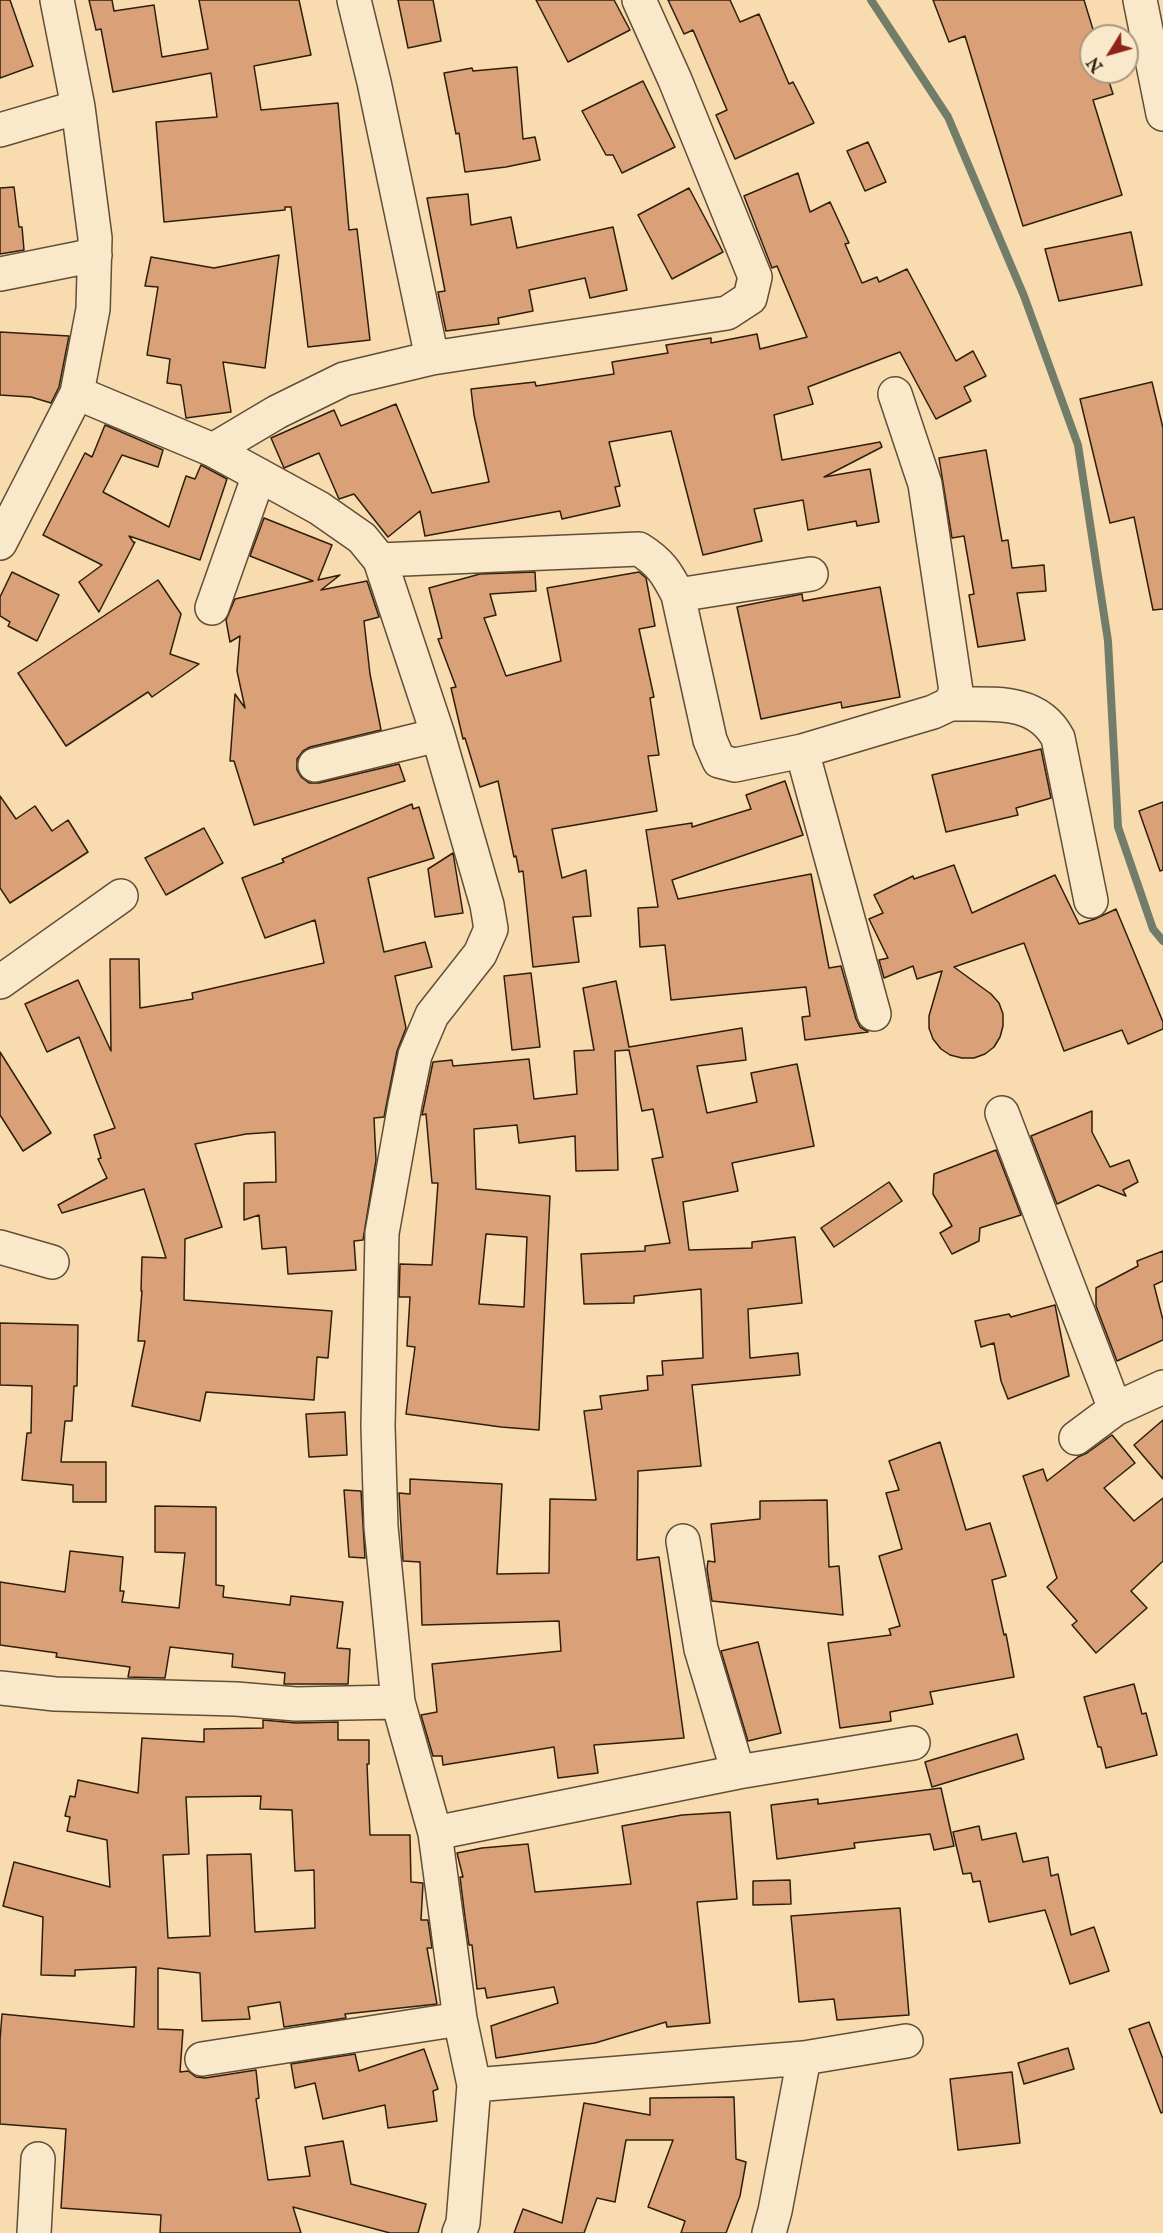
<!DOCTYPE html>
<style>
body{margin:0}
#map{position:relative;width:1163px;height:2233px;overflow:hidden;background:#f8dbaf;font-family:"IM FELL English",serif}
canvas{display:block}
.north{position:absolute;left:1079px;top:24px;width:60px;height:60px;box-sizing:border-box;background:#fae8cb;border:2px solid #a8987f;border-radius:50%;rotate:233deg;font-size:16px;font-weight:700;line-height:24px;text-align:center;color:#2e1f0d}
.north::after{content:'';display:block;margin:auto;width:21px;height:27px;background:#8f2418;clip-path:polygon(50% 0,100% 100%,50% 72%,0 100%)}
</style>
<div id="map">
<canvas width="1163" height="2233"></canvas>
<div class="north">N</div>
</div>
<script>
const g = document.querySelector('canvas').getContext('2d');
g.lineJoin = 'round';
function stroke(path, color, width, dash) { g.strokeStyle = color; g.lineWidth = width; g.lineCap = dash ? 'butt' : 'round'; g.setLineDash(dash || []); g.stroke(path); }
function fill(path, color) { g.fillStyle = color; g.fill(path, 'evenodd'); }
stroke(new Path2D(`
 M871 0 948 117 1024 296 1078 445 1108 641 1118 827 1153 929 1163 941`), '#727d69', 8);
const building = new Path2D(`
 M0 0H10L33 66 0 78Z
 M89 0H112L114 11 154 5 162 57 208 49 199 0H299L311 55 254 66 261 110 338 103 349 230 357 229 370 340 308 347 291 207H285V210L164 222 156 122 217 117 211 73 113 92 101 29 96 30Z
 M398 0H433L441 41 408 48Z
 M536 0H614L630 30 568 62Z
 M668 0H730L740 22 759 14 789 84 793 82 814 123 735 159 716 115 727 110 693 30 684 34Z
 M933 0H1084L1095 36H1091V72H1106L1113 94 1093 100 1122 195 1023 226 965 36 949 42Z
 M517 67 523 139 535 137 540 160 506 167 465 172 459 133 456 134 444 73 472 68 473 71Z
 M643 81 675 147 622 173 613 155H606L582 111Z
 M868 142 886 182 865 191 847 151Z
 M798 173 810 212 830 202 849 243 845 244 862 283 877 277 879 282 907 269 956 361 973 351 986 376 964 387 971 401 936 419 900 352 808 387 813 404 774 415 782 460 880 442 882 447 824 477 870 469 879 522 857 526 856 521 808 530 803 500 754 509 762 541 703 555 671 431 609 442 620 486 615 487 620 506 562 519 560 511 425 536 420 511 388 537 354 494 339 499 319 453 284 468 271 438 334 410 341 426 396 404 432 493 489 482 474 415 471 389 535 382 536 386 614 374 612 362 668 353 666 345 711 338V343L757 334 760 349 807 337 777 266 772 268 744 196Z
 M14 187 19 227H22L24 250 0 254V188Z
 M689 188 723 252 672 279 638 215Z
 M468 194 471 225 511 217 517 248 613 227 627 290 590 298 585 278 529 290 533 311 498 318 499 324 446 331 438 292 445 291 427 198Z
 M1131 232 1142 285 1059 301 1045 249Z
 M279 255 265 368 223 362 231 412 186 418 181 385 167 383 170 359 147 355 158 287 145 286 151 257 214 268Z
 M0 332 69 336 59 387 51 403 31 397 0 395Z
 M1152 382 1163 428V609L1153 610 1134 517 1110 523 1080 399Z
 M105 425 163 450 158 467 122 455 103 492 169 527 186 476 195 479 201 465 227 479 200 560 129 536 134 543 135 542 99 612 79 582 102 565 43 535 85 453 92 457Z
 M986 450 1002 541 1008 540 1012 568 1044 565 1046 591 1017 593 1025 640 978 647 969 595 974 594 964 536 952 538 939 458Z
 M264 518 332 545 318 580 340 575 321 590 367 581 379 617 364 621 370 674 381 730 310 747 303 751 297 759V770L301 777 309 783H319L399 764 405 781 254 825 234 761H230L235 694 245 708 237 671 240 636 230 642 226 620 235 599 313 581 250 556Z
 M12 572 59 595 37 641 8 626 10 622 0 616V597Z
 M535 572 536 591 490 594 496 615 484 618 506 676 561 661 547 588 639 572 646 578 655 626 639 629 654 697 650 698 659 755 648 756 657 811 552 829 562 878 586 870 591 916 573 917 579 962 533 967 523 871 519 872 516 856 514 857 498 781 480 787 465 738 463 739 451 688 456 687 438 639 442 638 429 588 480 574Z
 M158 580 181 614 170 654 199 664 152 697 148 692 66 746 18 673Z
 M880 587 900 697 842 708 841 702 761 719 737 607 802 594 803 601Z
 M1041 749 1051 798 1016 808 1018 815 946 832 932 775Z
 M785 781 803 835 672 880 678 899 811 874 829 968 841 966 856 1019 860 1027 868 1032 805 1040 802 1017 810 1016 806 987 671 1000 665 945 640 947 638 908 658 907 646 830 692 823V827L751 809 746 795Z
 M0 796 16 819 35 806 52 831 68 820 88 852 10 903 0 888Z
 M1163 802V870L1160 871 1139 811Z
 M412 804 413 809 419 807 434 858 368 878 384 952 425 942 432 967 395 976 406 1028 397 1051 384 1117 374 1118 376 1160 363 1240 354 1241 356 1270 288 1274 286 1247 262 1249 259 1215 244 1220V1183L276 1182 275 1132 246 1134 195 1144 222 1227 185 1239 184 1300 332 1311 328 1358 317 1357 314 1400 206 1392 200 1421 132 1406 145 1341H138L142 1291H141L142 1257 166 1258 144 1189 62 1213 58 1205 107 1178 98 1159 101 1158 94 1135 115 1128 79 1037 47 1052 25 1004 78 980 111 1051 110 959H139L140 1008 193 999 192 993 324 963 315 920 265 938 242 878 284 862 282 859Z
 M204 828 223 863 166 895 145 858Z
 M453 853 463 913 435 917 428 869Z
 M954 865 972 913 1055 875 1079 924 1095 919 1116 909 1163 1022V1029L1128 1044 1122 1030 1064 1051 1024 943 954 967 991 994 999 1003 1003 1014V1026L1000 1037 994 1047 985 1054 974 1058H962L950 1055 941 1049 933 1039 929 1028V1016L942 971 917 979 913 966 884 978 879 960 888 958 869 919 883 913 874 895 913 876 914 879Z
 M531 973 540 1047 512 1050 504 976Z
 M616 981 629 1047 742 1028 746 1060 697 1066 707 1113 757 1102 751 1073 797 1064 814 1146 732 1163 738 1191 683 1202 689 1250 752 1248V1242L795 1237 802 1303 748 1309 750 1358 798 1353 800 1375 692 1385 701 1466 638 1471 637 1560 659 1557 684 1738 594 1745 598 1773 558 1778 554 1747 443 1765 442 1756H433L421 1715 437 1712 432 1664 561 1651 559 1621 422 1625 420 1562 403 1561 399 1493 410 1494V1479L502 1484 497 1574 549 1573 550 1499 596 1500 584 1411 602 1409 600 1396 648 1390 647 1376 663 1375 662 1361 703 1358 701 1289 634 1296V1303L584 1304 581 1254 645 1251V1246L670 1243 652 1159 663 1157 653 1109 642 1111 629 1050 615 1051 618 1170 576 1171 575 1136 519 1143 517 1125 474 1129 476 1189 550 1196 539 1430 501 1427 406 1414 415 1347 407 1346 410 1297H399L400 1264 432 1265 438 1183H432L426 1114 422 1115 433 1062 452 1060 453 1066 529 1059 534 1099 577 1094 574 1051 594 1050 583 988ZM486 1234 527 1237 524 1307 479 1304Z
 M0 1052 51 1133 23 1151 0 1115Z
 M1092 1111V1132L1110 1167 1129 1160 1138 1182 1123 1190 1126 1196 1098 1185 1057 1204 1031 1136Z
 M996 1150 1021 1215 980 1228 979 1241 952 1254 940 1233 952 1226 933 1194 934 1174Z
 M889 1182 902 1201 834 1247 821 1228Z
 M1163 1251V1281L1154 1285 1163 1320V1340L1117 1361 1096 1306V1288L1138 1266 1137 1261Z
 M1055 1305 1069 1376 1008 1399 1001 1381 994 1343 981 1347 975 1321 1009 1314 1011 1317Z
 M0 1323 78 1325 77 1386H74L72 1421H65L61 1462H106V1502H73V1485L22 1480 27 1433H31L32 1386 0 1385Z
 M345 1412 347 1455 309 1457 306 1414Z
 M1163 1420V1479L1134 1445Z
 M1112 1435 1135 1463 1104 1488 1134 1521 1163 1498V1561L1131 1591 1147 1608 1096 1653 1072 1625 1077 1621 1047 1587 1057 1578 1023 1476 1043 1469 1047 1481 1078 1457 1087 1453Z
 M940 1442 966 1530 990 1523 1006 1576 992 1580 1004 1635 1006 1634 1014 1677 930 1692 933 1704 890 1712 891 1721 840 1728 828 1643 891 1635 889 1629 900 1626 879 1556 902 1549 886 1493 899 1490 889 1461Z
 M344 1490 361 1491 365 1558 349 1557Z
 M827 1500 829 1567 839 1566 843 1615 712 1601 707 1569 708 1561 715 1562 711 1524 760 1519V1501Z
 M155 1506 216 1507V1585L224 1586 223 1597 290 1605 291 1596 343 1602 337 1648 350 1649 348 1684H284L285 1673 232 1667 233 1654 170 1647 165 1678 128 1677 130 1667 56 1657 57 1653 0 1645V1582L65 1592 70 1551 123 1557 120 1591H124L122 1602 179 1608 185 1553 155 1552Z
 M758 1642 781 1733 748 1741 721 1651Z
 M1134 1684 1142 1714 1146 1713 1157 1755 1106 1768 1101 1747H1098L1084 1697Z
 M263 1720 296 1723 338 1722V1740H369V1764H367L370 1835H410L411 1882 423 1883 421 1920H428L432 1948H427L437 2004 345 2014 346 2018 284 2027 280 2002 248 2007 250 2019 202 2021 200 1973 158 1968V2029L183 2030 180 2072 188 2071 196 2077 205 2078 256 2070 259 2098 256 2099 268 2180 310 2176 305 2147 343 2141 351 2184 426 2204 418 2233H390L293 2207 301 2233H160L161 2215 61 2208 66 2129 0 2124V2040L2 2014 134 2027 136 1967 75 1970V1976L41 1975 43 1917 3 1906 14 1862 110 1887 107 1840 67 1831 70 1817 65 1816 70 1796 75 1797 78 1780 138 1793 142 1738 204 1742V1729L263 1728ZM261 1796 260 1809 292 1810 295 1871 314 1870 315 1928 255 1932 251 1854 207 1855 210 1936 168 1938 163 1855 189 1854 186 1797Z
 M1017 1734 1024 1759 932 1787 925 1762Z
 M941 1788 954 1846 934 1850 930 1834 854 1843 855 1848 777 1859 771 1805 818 1799V1804Z
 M730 1812 737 1899 697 1902 710 2023 667 2027 666 2022 595 2043 496 2058 491 2026 558 2003 554 1987 487 1998 485 1988 477 1989 472 1945H469L465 1917 460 1877H463L457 1853 482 1848 528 1844 535 1892 631 1884 622 1826 682 1815Z
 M979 1826 982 1840 1016 1833 1023 1862 1048 1857 1051 1876 1058 1874 1071 1935 1094 1927 1109 1971 1070 1984 1045 1910 989 1922 980 1881 973 1882 971 1873 963 1874 953 1832Z
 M790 1880 791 1904 753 1905V1881Z
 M900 1908 909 2015 837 2020 834 1999 799 2002 791 1916Z
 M1149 2022 1163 2059V2112L1161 2113 1129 2029Z
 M1068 2048 1074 2069 1024 2084 1018 2063Z
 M424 2049 438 2089 433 2091 437 2121 388 2128 385 2105 323 2119 315 2083 295 2088 291 2064 355 2054 359 2071Z
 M1012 2072 1020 2143 958 2150 950 2079Z
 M734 2097 736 2159 746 2162 740 2196 726 2233H681L685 2221 648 2207 673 2140H626L615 2202 597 2198 584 2233H514L523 2209 562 2223 584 2103 650 2115V2098Z`);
fill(building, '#daa179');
stroke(building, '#2e1f0d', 1.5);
const minor = new Path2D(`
 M354 0 374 82 432 358
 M1140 0 1163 114
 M0 130 78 107
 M0 274 95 255
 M77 393 213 450 319 508 362 538 380 560 438 735 487 905 491 929 480 954 432 1015 415 1055 405 1104 382 1233 378 1426 381 1527 398 1702 435 1833 460 2019 474 2085 463 2223 459 2233
 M213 450 277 412 344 379 432 358 727 313 750 298 755 277 675 80 639 0
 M0 543 77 393 93 309 95 238 78 107 57 0
 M380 560 639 549C660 562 667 573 678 595L710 740 719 761 735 765 802 751 933 712 950 704 956 691 925 484 895 394
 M678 595 811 574
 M212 608 259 475
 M950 704C990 705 1036 697 1058 738L1091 901
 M802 751 874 1014
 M315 765 438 735
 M0 982 121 896
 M1002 1113 1115 1409
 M0 1247 52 1262
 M1076 1438 1115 1409 1163 1387
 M683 1541 701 1649 738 1772
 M0 1688 55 1694 236 1699 296 1704 398 1702
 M435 1833 738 1772 913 1743
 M202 2059 460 2019
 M474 2085 804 2058 906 2041
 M34 2233 38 2159
 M769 2233 775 2211 804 2058`);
stroke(minor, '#604e36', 36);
stroke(minor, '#fae8cb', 33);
</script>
